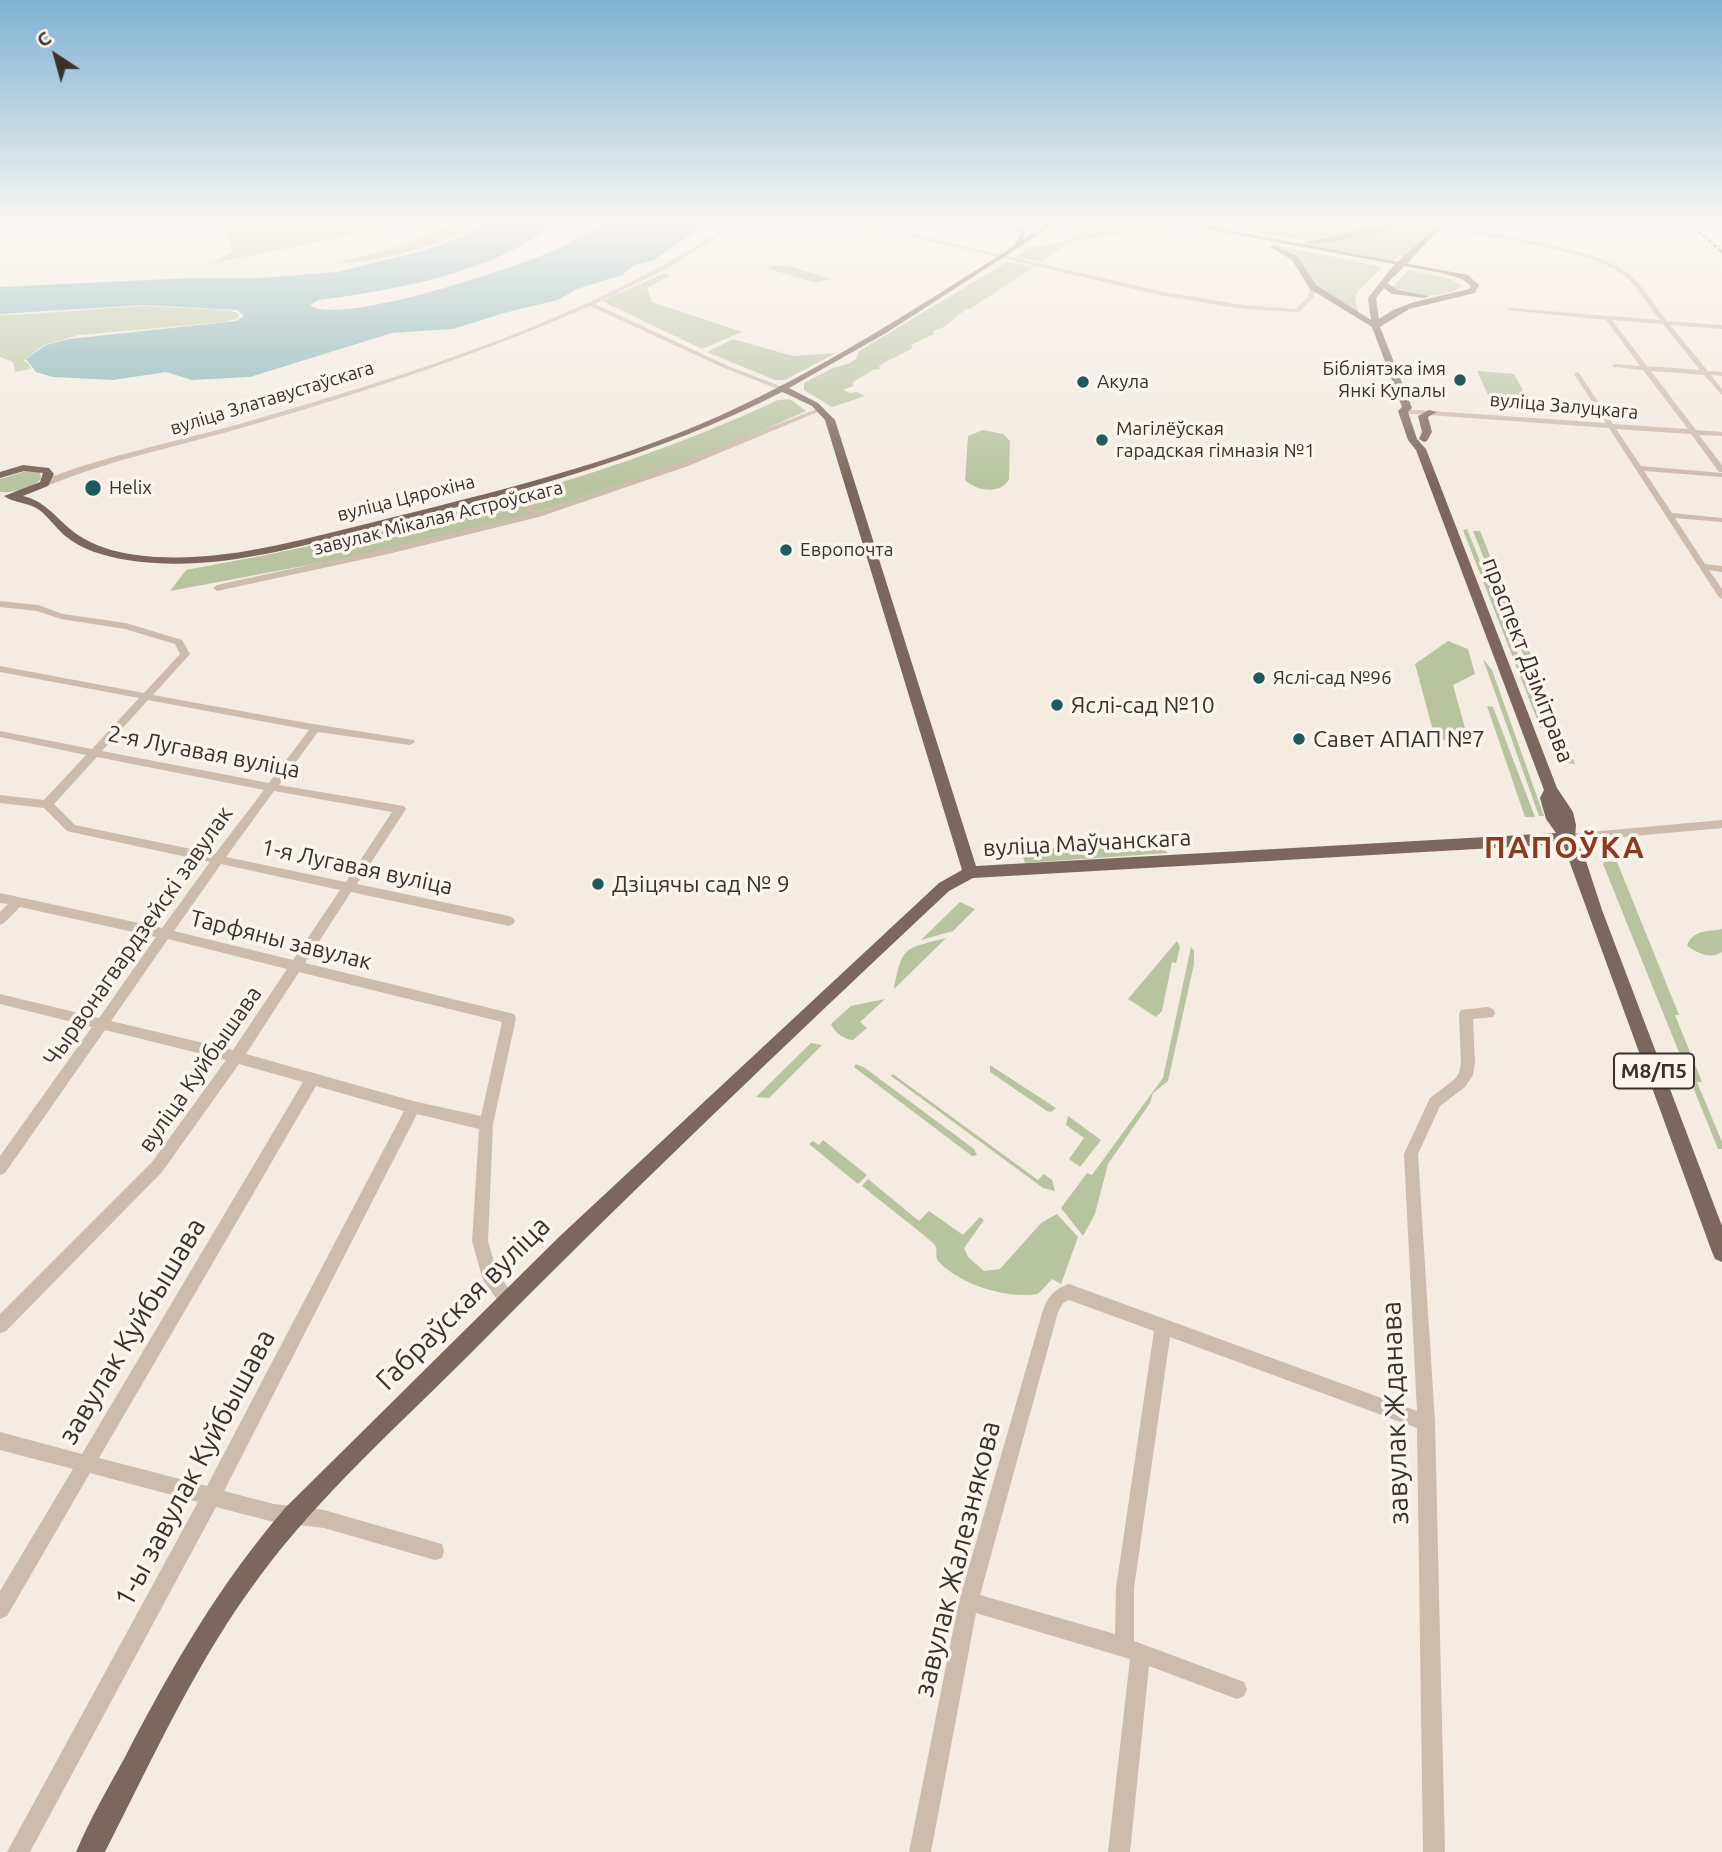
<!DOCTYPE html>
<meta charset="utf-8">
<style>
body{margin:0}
#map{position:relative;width:1722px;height:1852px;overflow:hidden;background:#f4ebe1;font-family:Ubuntu,sans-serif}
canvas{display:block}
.north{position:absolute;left:21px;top:21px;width:70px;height:70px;-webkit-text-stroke:5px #fbf5ee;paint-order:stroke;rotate:324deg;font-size:19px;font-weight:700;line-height:28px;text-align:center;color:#3b302b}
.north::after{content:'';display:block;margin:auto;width:24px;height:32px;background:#3b302b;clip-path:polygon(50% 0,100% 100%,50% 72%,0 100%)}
</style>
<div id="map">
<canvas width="1722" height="1852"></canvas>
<div class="north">С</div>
</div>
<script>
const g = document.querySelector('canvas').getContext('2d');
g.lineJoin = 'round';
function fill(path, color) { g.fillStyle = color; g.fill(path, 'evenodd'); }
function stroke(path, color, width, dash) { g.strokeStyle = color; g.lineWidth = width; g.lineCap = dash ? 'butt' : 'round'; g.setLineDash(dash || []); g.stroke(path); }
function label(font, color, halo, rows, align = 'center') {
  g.font = font + ' Ubuntu,sans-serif'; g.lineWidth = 7; g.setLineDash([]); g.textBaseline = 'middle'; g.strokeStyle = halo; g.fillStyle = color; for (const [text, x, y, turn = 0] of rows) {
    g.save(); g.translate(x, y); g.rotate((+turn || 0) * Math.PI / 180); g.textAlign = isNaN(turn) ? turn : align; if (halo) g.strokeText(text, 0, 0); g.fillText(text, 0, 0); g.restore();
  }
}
fill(new Path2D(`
 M222 224H403L211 264 233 251Z
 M449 224H472C465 228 460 233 453 236 431 248 363 266 339 262L397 247Z
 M1079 224H1156L1166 226 1065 243V246L1040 262 1016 257 1028 248 1064 242 1084 229Z
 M1196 224H1385L1326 237 1302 240Z
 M1408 224H1435L1403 257 1399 256 1394 261 1293 243 1335 241Z
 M1275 245 1382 267 1359 290 1355 298 1359 315 1315 287 1293 255Z
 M1007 262 1034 267 970 309H966L944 327 933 331 934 334 911 345 913 348C901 355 890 359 879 366L880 369 873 370 853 382V386L843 390 850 393 857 392 865 396 832 407 804 390V383L833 368 850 363 856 359 859 351Z
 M775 265 789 266 832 279 816 283 768 269Z
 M1408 270 1451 279 1462 286C1446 299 1410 298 1392 288Z
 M664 273 671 275 647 288 652 302 742 332 702 349 602 301Z
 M144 306 228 310 238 313 239 318 224 322 79 335 44 345 23 361 28 363 31 369 15 372 13 362 0 357V315C49 314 96 308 144 306Z
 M733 339 793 356 836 353 785 380H775L707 352Z
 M1477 371 1514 374 1527 398 1488 395Z
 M790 399 806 411 712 453 520 518 362 555 170 591 186 570C384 534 595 486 778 400Z
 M983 430 1003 434 1010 441 1009 479C1001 495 976 491 965 480L968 436Z
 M26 471 40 472 41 479C30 489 15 493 0 492V479Z
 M1467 529 1549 731 1540 727 1463 530Z
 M1473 531H1480L1528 649 1520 648Z
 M1448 641 1468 649 1475 674 1453 685 1470 746 1435 738 1415 664Z
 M1521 649 1529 650 1575 764 1568 763Z
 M1483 659 1492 670 1544 816H1539Z
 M1487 706 1493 707 1535 817H1525Z
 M1154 842 1168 853 1025 863 1023 857 1027 850Z
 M1605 861 1617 862 1679 1015H1675L1702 1082H1697L1722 1142V1149H1718L1603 864Z
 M960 902 975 909 953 931 921 940Z
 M1722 929V952C1710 960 1698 953 1687 946 1693 929 1708 932 1722 929Z
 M946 938 894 989C902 945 905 949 946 938Z
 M1177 941 1180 947 1176 963 1172 962 1162 1011 1156 1017 1128 999Z
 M1191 947 1194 951V964L1168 1081 1153 1093 1150 1103 1108 1164 1095 1214 1083 1236 1061 1208 1087 1173 1092 1175 1163 1078Z
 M885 999 860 1022 867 1028 853 1040C843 1039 835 1033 831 1024L851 1006Z
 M811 1043 822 1045 769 1098 756 1097Z
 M856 1064 865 1068 974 1149 977 1155 972 1156 854 1067Z
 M990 1065 1056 1108 1051 1112 1047 1111 990 1072Z
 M893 1074 1038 1180 1044 1174 1052 1180 1055 1191 1043 1188 891 1076Z
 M1068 1116 1101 1140 1080 1167 1069 1159 1084 1138 1066 1125Z
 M823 1140 867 1175 858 1184 809 1144 813 1141 819 1145Z
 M868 1179 919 1221 929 1211 963 1235 980 1217 984 1220 964 1248 968 1257 984 1271 1000 1269 1041 1223 1057 1214 1078 1237 1061 1284 1052 1279 1038 1294C1007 1299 961 1285 939 1262 933 1256 940 1249 933 1243 910 1223 885 1205 862 1186Z`), '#b8c4a0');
fill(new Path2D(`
 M481 224H555C488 274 400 289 319 300L310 305C341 327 515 267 553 251 566 246 594 226 604 224 634 220 676 224 706 224L654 260 635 265 622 275 577 289 558 300 504 313 453 329 392 333 250 377 192 380 166 372 113 380 53 377 36 372 26 359 46 345 69 339 236 321 244 316 237 310 143 305 0 314V287L191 278H261L337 272 426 250 463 236Z`), '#7fb0b2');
fill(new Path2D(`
 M731 224H738L668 268 595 304 728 366 785 388V390H781L724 368 590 306C482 353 369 391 255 424 186 445 114 458 47 486L40 484C56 473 80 467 99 461 150 446 202 435 253 420 418 372 587 319 731 224Z
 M857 224H867L1164 292 1243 305 1295 309 1308 297 1311 286 1316 287 1314 297 1299 312 1243 309 1164 296Z
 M1439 225C1483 233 1599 247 1630 275 1644 287 1655 306 1667 321L1722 325V329L1670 325 1708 371 1722 372V376L1711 375 1722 389V395L1704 375 1651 371 1696 430 1722 432V436L1699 435 1722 465V472H1719L1691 434 1616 429 1641 466 1722 473V477L1644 471 1672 513 1722 518V522L1675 518 1705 564 1722 566V572L1709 570 1722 589V599L1718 596 1609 428 1400 413 1399 411 1403 409 1606 423 1574 374 1577 372 1579 373 1613 424 1688 429 1643 370 1613 367V365L1615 364 1640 366 1606 320 1507 310 1510 308 1660 320C1649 307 1639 289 1626 277 1595 249 1482 237 1437 228ZM1612 320 1663 324 1700 370 1647 366Z
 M819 408 825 409 688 466 539 517 388 554 217 591 213 588 217 585 388 548 531 514 512 489 513 487H519L538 512 682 462Z
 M0 601 38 605 63 614 126 623 182 640 190 654 153 695 307 723 414 740 415 742 410 745 318 732 279 785 404 806 406 809 404 812 357 884 509 916 513 918 515 921 513 924 509 926 351 892 305 963 514 1014 516 1018 493 1124 488 1241 496 1270 516 1300 514 1306 508 1308 502 1306 483 1280 472 1241 479 1129 417 1114 224 1491 274 1504 324 1510 435 1542 442 1544 444 1551 442 1558 435 1560 324 1528 274 1522 216 1507 30 1852H7L198 1502 90 1473 7 1616 0 1619V1591L73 1469 0 1450V1432L82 1454 303 1082 239 1064 162 1172 6 1331 0 1333V1314L152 1162 226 1060 105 1030 5 1173 0 1175V1156L92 1027 0 1004V994L99 1018 156 937 20 907 4 923 0 925V912L8 904 0 903V893L162 928 210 862 71 832 67 831 44 808 0 803V795L44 800 86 755 0 737V731L92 749 139 698 0 672V666L144 693 180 654 175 644 125 629 61 619 37 611 0 607ZM148 700 309 730 269 783 102 751ZM97 757 264 790 215 854 75 825 54 804ZM274 791 392 812 346 882 226 857ZM221 864 340 890 293 960 174 931ZM168 939 287 969 233 1050 111 1021ZM299 972 502 1022 481 1116 413 1101 246 1054ZM316 1086 404 1111 207 1486 99 1458Z
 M1722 820V828L1568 842 1562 838 1568 834Z
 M1488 1007 1493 1009 1495 1013 1493 1017 1473 1019 1475 1063 1473 1075 1465 1087 1440 1106 1418 1154 1435 1423 1445 1852H1423L1417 1428 1170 1337 1134 1588V1641L1244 1682 1247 1689 1244 1696 1237 1699 1149 1666 1130 1852H1108L1130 1659 976 1613 931 1852H909L959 1601 1041 1317C1046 1300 1051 1290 1069 1284L1417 1411 1404 1154 1430 1098 1455 1079 1459 1073 1461 1063 1459 1014 1461 1010ZM1069 1300 1154 1331 1116 1588 1115 1634 980 1595 1058 1312 1063 1303Z`), '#cdbbac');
fill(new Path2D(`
 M1012 224H1019L1025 233 1023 240 1047 224H1055L886 333 789 388 818 403 835 420 976 866 1556 833 1546 819 1540 798 1544 790 1416 450 1408 440 1398 411 1402 407 1372 327 1310 289 1292 260 1269 246 1274 245 1298 257 1316 285 1371 320 1368 298 1389 271 1396 273 1388 283 1397 290 1429 296 1425 298 1392 294 1384 288 1376 298 1379 319 1393 310 1414 302 1469 289 1471 286 1462 279 1442 273 1180 224H1195L1468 275 1479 285 1475 293 1409 309 1380 327 1412 408 1408 412 1417 439 1426 449 1557 788 1573 812 1576 825 1575 838 1585 858 1602 910 1722 1226V1262L1715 1259 1712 1252 1563 844 973 878 949 891C787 1043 626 1196 469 1355 398 1426 321 1494 260 1576 197 1660 153 1758 105 1852H76C90 1819 108 1788 125 1757 171 1668 220 1583 286 1507L560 1236 939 883 962 870 825 420 812 406 787 394 782 392C656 456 520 492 382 526 300 546 213 574 127 560 104 556 82 550 64 535 55 527 48 516 38 509 27 502 13 503 4 496L40 482 43 473 24 471 0 478V472L23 465 49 468 54 474 48 486 23 496C44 501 54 515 70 529 87 543 107 550 129 554 211 567 295 541 374 522 490 493 609 465 719 416 823 369 918 307 1014 246L1020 234Z
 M1387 224H1399C1384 231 1320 248 1306 242Z
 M1438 224H1445L1410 260H1404V256Z
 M1429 410 1437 412 1428 417 1432 432 1427 441 1424 442 1419 439 1422 432 1418 416Z`), '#7d675c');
const rail = new Path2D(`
 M1690 224 1722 252`);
stroke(rail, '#3b302b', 2.5);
stroke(rail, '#fbf5ee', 2, [3.5]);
stroke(new Path2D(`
 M1392 273 1407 258`), '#7d675c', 8);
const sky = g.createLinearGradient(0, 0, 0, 483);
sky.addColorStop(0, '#7eb2d2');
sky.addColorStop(0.46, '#faf6f2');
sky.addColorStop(1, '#faf6f200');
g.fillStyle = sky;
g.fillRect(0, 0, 1722, 483);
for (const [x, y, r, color] of [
 [1460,380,7,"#1f5a5e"],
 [1083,382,7,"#1f5a5e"],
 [1102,440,7,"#1f5a5e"],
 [93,488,9,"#1f5a5e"],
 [786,550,7,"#1f5a5e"],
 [1259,678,7,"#1f5a5e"],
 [1057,705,7,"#1f5a5e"],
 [1299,739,7,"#1f5a5e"],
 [598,884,7,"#1f5a5e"]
]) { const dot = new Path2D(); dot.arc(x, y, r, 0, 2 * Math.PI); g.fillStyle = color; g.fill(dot); stroke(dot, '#fbf5ee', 2.5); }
label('19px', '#3b302b', '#fbf5ee', [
 ["Бібліятэка імя",1446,369,"right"],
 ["Янкі Купалы",1446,391,"right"],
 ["Акула",1097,382],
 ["Магілёўская",1116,429],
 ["гарадская гімназія №1",1116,451],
 ["Helix",109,488],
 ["Европочта",800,550],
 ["Яслі-сад №96",1273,678]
], 'left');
label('19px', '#3b302b', '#fbf5ee', [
 ["вуліца Златавустаўскага",272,398,-17],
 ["вуліца Залуцкага",1564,406,5],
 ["вуліца Цярохіна",406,498,-14],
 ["завулак Мікалая Астроўскага",438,518,-14]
]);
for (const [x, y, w] of [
 [1654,1071,80]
]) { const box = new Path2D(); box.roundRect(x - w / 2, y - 17.5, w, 35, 5); g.fillStyle = '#fbf5ee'; g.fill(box); stroke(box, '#3b302b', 2); }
label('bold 21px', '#3b302b', null, [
 ["М8/П5",1654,1071]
]);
label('23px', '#3b302b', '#fbf5ee', [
 ["праспект Дзімітрава",1528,660,69],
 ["2-я Лугавая вуліца",204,752,11],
 ["вуліца Маўчанскага",1087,843,-3],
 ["1-я Лугавая вуліца",357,867,12],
 ["Чырвонагвардзейскі завулак",138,936,-55],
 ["Тарфяны завулак",281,940,14],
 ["вуліца Куйбышава",200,1069,-55]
]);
label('23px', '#3b302b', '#fbf5ee', [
 ["Яслі-сад №10",1071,705],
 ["Савет АПАП №7",1313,739],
 ["Дзіцячы сад № 9",612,884]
], 'left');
label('28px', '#3b302b', '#fbf5ee', [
 ["Габраўская вуліца",463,1303,-45],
 ["завулак Куйбышава",132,1331,-59],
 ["завулак Жданава",1395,1413,-92],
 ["1-ы завулак Куйбышава",195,1468,-62],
 ["завулак Жалезнякова",957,1559,-76]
]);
g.letterSpacing = '2px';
label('bold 30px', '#8c3b22', '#fbf5ee', [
 ["ПАПОЎКА",1565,848]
]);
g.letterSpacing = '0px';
</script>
